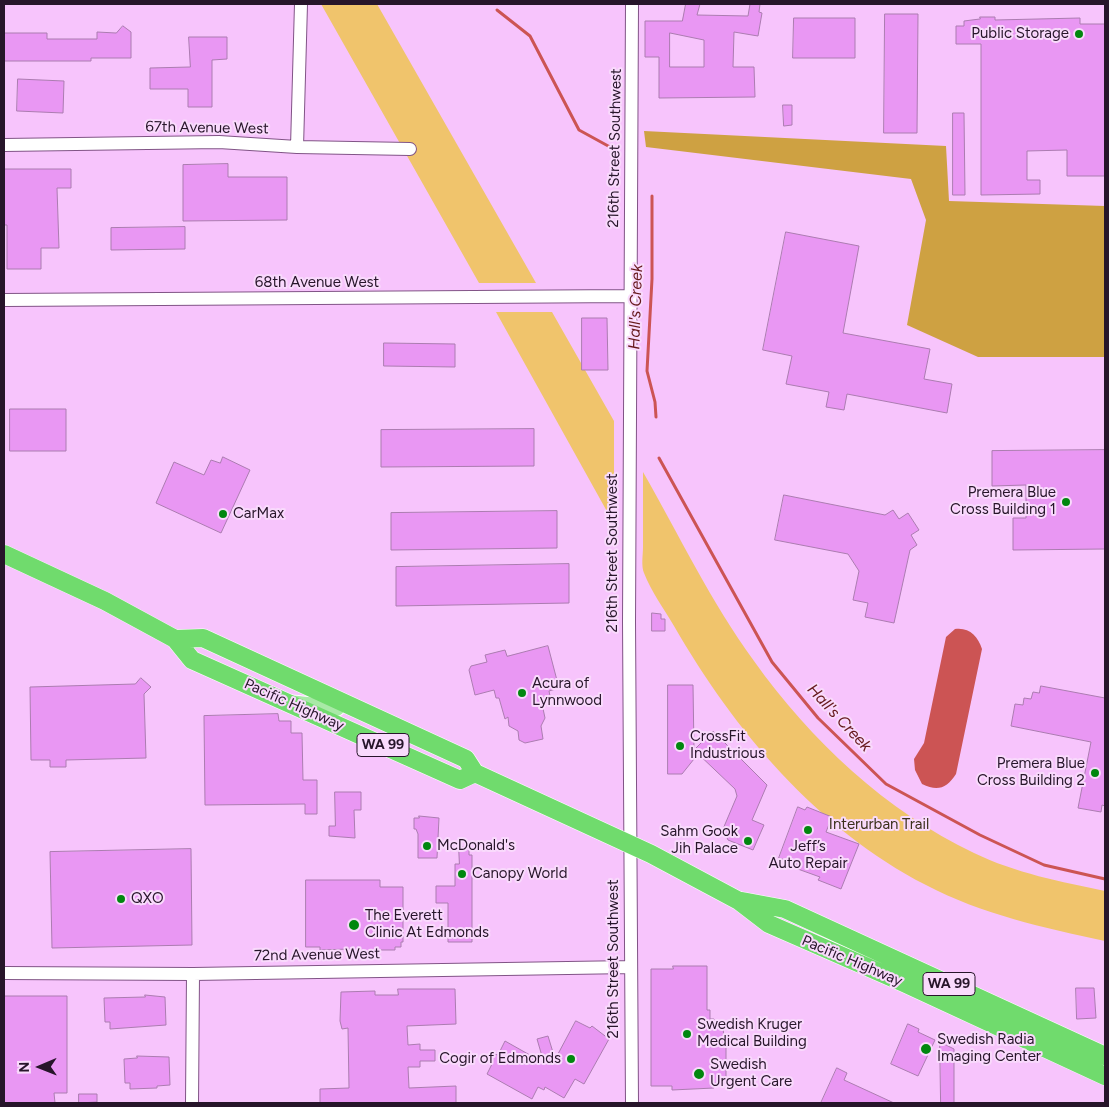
<!DOCTYPE html>
<meta charset="utf-8">
<style>
body{margin:0}
#map{position:relative;width:1109px;height:1107px;overflow:hidden;background:#f7c4fc;font-family:Figtree,sans-serif}
canvas{display:block}
.frame{position:absolute;inset:0;border:5px solid #27152a;pointer-events:none}
.north{position:absolute;left:15px;top:1042px;width:50px;height:50px;-webkit-text-stroke:4px #f9dafc;paint-order:stroke;rotate:269deg;font-size:14px;font-weight:700;line-height:20px;text-align:center;color:#27152a}
.north::after{content:'';display:block;margin:auto;width:18px;height:22px;background:#27152a;clip-path:polygon(50% 0,100% 100%,50% 72%,0 100%)}
</style>
<div id="map">
<canvas width="1109" height="1107"></canvas>
<div class="frame"></div>
<div class="north">N</div>
</div>
<script>
const g = document.querySelector('canvas').getContext('2d');
g.lineJoin = 'round';
function fill(path, color) { g.fillStyle = color; g.fill(path, 'evenodd'); }
function stroke(path, color, width, dash) { g.strokeStyle = color; g.lineWidth = width; g.lineCap = dash ? 'butt' : 'round'; g.setLineDash(dash || []); g.stroke(path); }
function label(font, color, halo, rows, align = 'center') {
  g.font = font + ' Figtree,sans-serif'; g.lineWidth = 4; g.setLineDash([]); g.textBaseline = 'middle'; g.strokeStyle = halo; g.fillStyle = color; for (const [text, x, y, turn = 0] of rows) {
    g.save(); g.translate(x, y); g.rotate((+turn || 0) * Math.PI / 180); g.textAlign = isNaN(turn) ? turn : align; if (halo) g.strokeText(text, 0, 0); g.fillText(text, 0, 0); g.restore();
  }
}
fill(new Path2D(`
 M321 4H377L536 283H479Z
 M496 312H552L614 421V524Z
 M643 472C679 535 711 602 754 661 811 741 886 811 974 853 1015 873 1062 882 1105 891V941C1044 928 981 914 926 885 817 829 734 730 674 626 664 609 651 591 644 573 641 566 643 555 643 547 643 522 643 497 643 472Z`), '#f0c46c');
fill(new Path2D(`
 M644 131 946 146 949 201 1105 206V357H978L907 325 926 220 911 179 646 147Z`), '#cea142');
fill(new Path2D(`
 M955 629C969 627 978 636 982 649L956 774C947 788 938 792 922 784L915 770 914 759 924 743 946 637Z`), '#cc5454');
stroke(new Path2D(`
 M497 10 530 36 579 130 610 147
 M652 196V279L647 371 655 402 656 417
 M659 458 772 662 818 718 886 784 980 835 1044 865 1105 879`), '#cc5454', 3);
const building = new Path2D(`
 M686 4H700L697 15 748 16 750 4H760L759 12 762 13 758 36 734 32 733 67H754L755 97 659 98V57H645V21H682ZM670 33 704 40V67H670Z
 M885 14H918L917 133H884Z
 M980 17H995V20L1080 18V24H1105V176H1067V150L1027 151V180H1040V194L981 195V44H956V26H964V21L980 19Z
 M794 18H855V58H793Z
 M123 26 131 32V58H91V61H4V33H47V39H97V32L116 33Z
 M189 37H227V59L212 60V107H188V89H150V68L190 67Z
 M18 79 64 81 63 113 17 111Z
 M783 105H792V125L784 126Z
 M953 113H964L965 195H953Z
 M228 164V177H287V220L183 221V165Z
 M4 169H71V188H57L59 248H41V269H7V225H4Z
 M185 227V249L111 250V228Z
 M786 232 859 246 843 333 930 349 924 379 952 384 947 413 847 394 844 410 826 407 829 392 786 384 792 356 763 350Z
 M582 318H607L608 370H582Z
 M384 343 455 344V367L384 366Z
 M10 409H66V451H10Z
 M534 429V466L381 467V430Z
 M1105 450V549L1013 550V518H1026V485L992 486V451Z
 M223 457 250 470 221 533 156 503 174 462 204 475 211 460 220 463Z
 M784 495 885 515 893 510 899 519 908 513 919 530 911 535 917 545 910 550 894 623 865 617 868 603 853 600 859 571 848 554 775 540Z
 M557 511V548L391 550V513Z
 M569 564V603L396 606V567Z
 M652 613 661 614V619H665V631H652Z
 M548 646 559 688 549 691 551 701 542 704 545 718 541 726 543 739 525 743 519 740 518 731 509 726 508 717 505 719 499 698H496L494 690 475 695 469 670 471 666 487 662 485 655 505 650 507 656Z
 M141 678 151 687 144 694 146 758 66 760V767H50V760H31L30 687 135 684Z
 M668 685H693L694 750 713 731 767 785 752 820 764 825 753 850 728 840 723 829 737 796 735 789 694 750V759L682 774H668Z
 M1041 686 1105 698V806L1102 805 1101 812 1078 808 1091 742 1011 726 1015 704 1023 705 1024 698 1031 699 1033 692 1039 693Z
 M278 714 279 721H291V733H302L303 780H317V814H305V804L205 805 204 716Z
 M335 792H361V810H354L355 838 329 836V826H335Z
 M798 807 805 810 807 807 832 817 826 832 859 844 841 889 818 880 820 877 795 868 797 864 779 858Z
 M419 816 439 818 437 858H418V834L416 829H414V818H419Z
 M459 847H469V855H472V942H448V903H436V886H455V864H459Z
 M191 849 192 945 52 948 50 852Z
 M306 880H380V887H403V942H401V947H395V950H370V953H354L350 949 320 950V947H306Z
 M673 966H707V1010H710V1019H714V1026H723L724 1041H726V1083H714V1088L672 1090V1086H651V969H673Z
 M1076 988H1094L1096 1018 1077 1019Z
 M398 989H455L456 1024 407 1026 408 1045 420 1044V1050H435V1061H420V1067H408L409 1088 456 1086V1103H320V1089L349 1088 348 1028 342 1029 340 1021 341 992 375 991V995H398Z
 M145 995 165 997 166 1025 110 1029V1022H105L104 998 145 997Z
 M4 996H67V1093H54L55 1103H4Z
 M576 1021 590 1028 592 1026 609 1039 584 1084 575 1079 564 1098 545 1087 544 1090 538 1087 532 1099 487 1074 492 1064 489 1062 494 1054 498 1055 505 1041 544 1063 537 1039 548 1036 555 1059Z
 M908 1024 919 1029 918 1032 935 1040 918 1076 891 1064Z
 M940 1042 954 1049V1103H941Z
 M137 1056 169 1057 170 1085 157 1086V1088L130 1089V1083H125L124 1059 137 1058Z
 M837 1068 847 1073 844 1080 894 1103H821Z
 M79 1094H97V1102L79 1103Z`);
fill(building, '#e997f3');
stroke(building, '#ab7cb0', 1);
const minor = new Path2D(`
 M4 145 219 142 297 147 410 149
 M297 147 301 4
 M4 300 630 296
 M4 973 193 974 630 967
 M192 1103 193 974
 M632 1103 629 621 632 4`);
const major = new Path2D(`
 M291 703C299 703 335 708 337 708L341 702`);
const highway = new Path2D(`
 M4 554 105 601 175 639 192 660 460 780 475 773
 M175 639 203 638 466 759 475 773 651 854 739 901 769 924 904 983 1105 1076
 M742 901 785 909 1105 1056`);
stroke(minor, '#815486', 14);
stroke(major, '#fff', 17);
stroke(highway, '#fff', 19);
stroke(minor, '#fff', 12);
stroke(major, '#a9e9a7', 15);
stroke(highway, '#70db6d', 18);
for (const [x, y, r, color] of [
 [1079,34,5,"#01870f"],
 [1066,502,5,"#01870f"],
 [223,514,5,"#01870f"],
 [522,693,5,"#01870f"],
 [680,746,5,"#01870f"],
 [1095,773,5,"#01870f"],
 [808,830,5,"#01870f"],
 [748,841,5,"#01870f"],
 [427,846,5,"#01870f"],
 [462,874,5,"#01870f"],
 [121,899,5,"#01870f"],
 [354,925,6,"#01870f"],
 [687,1034,5,"#01870f"],
 [926,1049,6,"#01870f"],
 [571,1059,5,"#01870f"],
 [699,1074,6,"#01870f"]
]) { const dot = new Path2D(); dot.arc(x, y, r, 0, 2 * Math.PI); g.fillStyle = color; g.fill(dot); stroke(dot, '#f9dafc', 2); }
for (const [x, y, w] of [
 [383,745,52],
 [949,984,52]
]) { const box = new Path2D(); box.roundRect(x - w / 2, y - 11.5, w, 23, 4); g.fillStyle = '#f9dafc'; g.fill(box); stroke(box, '#27152a', 1); }
label('bold 14px', '#27152a', null, [
 ["WA 99",383,745],
 ["WA 99",949,984]
]);
label('15px', '#27152a', '#f9dafc', [
 ["Public Storage",1069,34,"right"],
 ["Premera Blue",1056,493,"right"],
 ["Cross Building 1",1056,510,"right"],
 ["CarMax",233,514],
 ["Acura of",532,684],
 ["Lynnwood",532,701],
 ["CrossFit",690,737],
 ["Industrious",690,754],
 ["Premera Blue",1085,764,"right"],
 ["Cross Building 2",1085,781,"right"],
 ["Sahm Gook",738,832,"right"],
 ["Jih Palace",738,849,"right"],
 ["McDonald's",437,846],
 ["Jeff’s",808,847,"center"],
 ["Auto Repair",808,864,"center"],
 ["Canopy World",472,874],
 ["QXO",131,899],
 ["The Everett",365,916],
 ["Clinic At Edmonds",365,933],
 ["Swedish Kruger",697,1025],
 ["Medical Building",697,1042],
 ["Swedish Radia",937,1040],
 ["Imaging Center",937,1057],
 ["Cogir of Edmonds",561,1059,"right"],
 ["Swedish",710,1065],
 ["Urgent Care",710,1082]
], 'left');
label('15px', '#27152a', '#f9dafc', [
 ["67th Avenue West",207,128,1],
 ["216th Street Southwest",615,148,-89],
 ["68th Avenue West",317,283],
 ["216th Street Southwest",613,553,-90],
 ["Pacific Highway",294,705,24],
 ["72nd Avenue West",317,955,-1],
 ["216th Street Southwest",614,959,-90],
 ["Pacific Highway",852,961,23]
]);
label('15px', '#3b301b', '#f9dafc', [
 ["Interurban Trail",879,825]
]);
label('italic 16px', '#65181b', '#f9dafc', [
 ["Hall's Creek",636,307,-88],
 ["Hall's Creek",839,718,47]
]);
</script>
